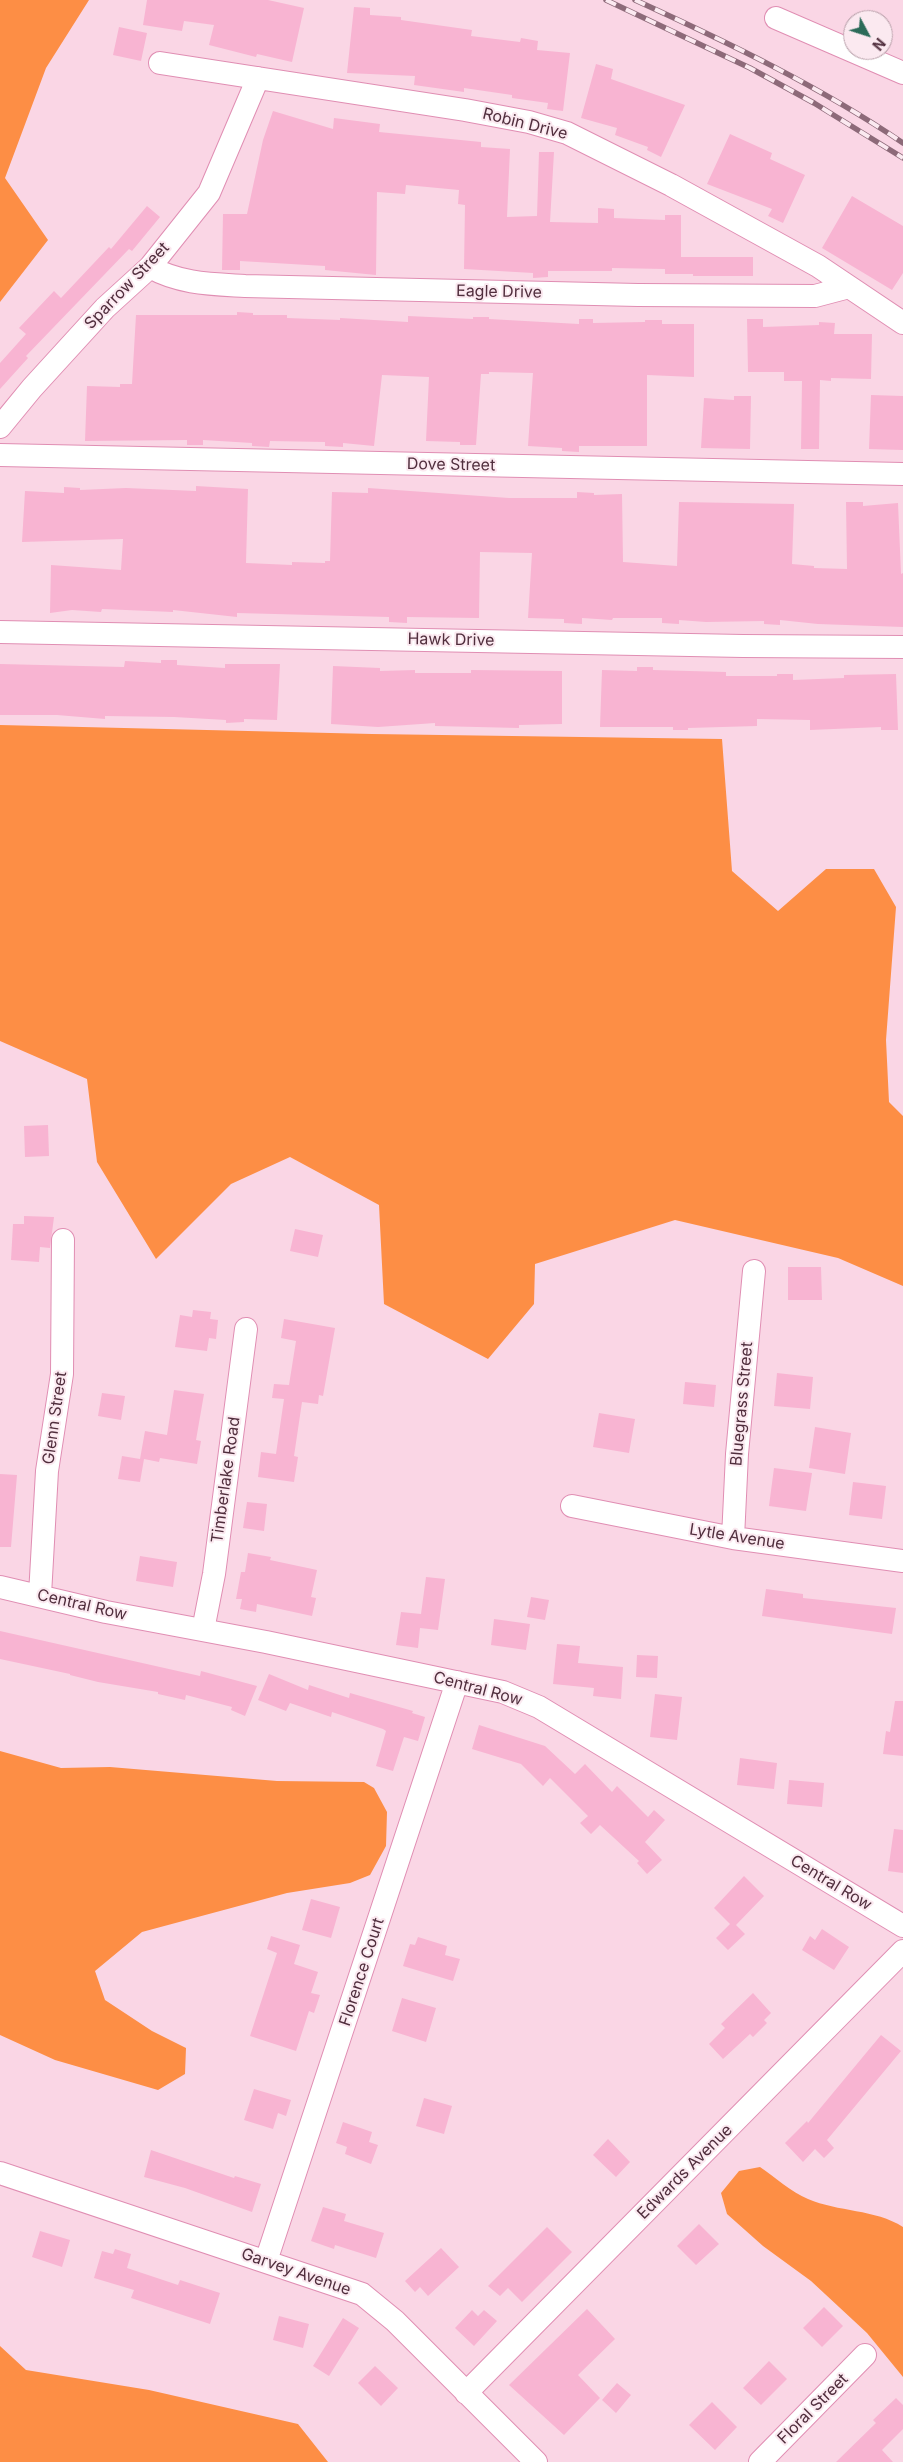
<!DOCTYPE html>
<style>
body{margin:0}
#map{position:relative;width:903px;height:2462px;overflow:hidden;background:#fad6e5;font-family:Inter,sans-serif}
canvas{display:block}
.north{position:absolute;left:843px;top:10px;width:50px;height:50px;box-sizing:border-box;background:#fbe9f0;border:1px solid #b79ea8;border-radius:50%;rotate:130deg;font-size:14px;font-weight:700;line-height:20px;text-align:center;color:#502e3d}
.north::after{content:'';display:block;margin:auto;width:18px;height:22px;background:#2c6b59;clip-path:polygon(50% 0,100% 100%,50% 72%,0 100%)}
</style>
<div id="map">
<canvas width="903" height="2462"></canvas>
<div class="north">N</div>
</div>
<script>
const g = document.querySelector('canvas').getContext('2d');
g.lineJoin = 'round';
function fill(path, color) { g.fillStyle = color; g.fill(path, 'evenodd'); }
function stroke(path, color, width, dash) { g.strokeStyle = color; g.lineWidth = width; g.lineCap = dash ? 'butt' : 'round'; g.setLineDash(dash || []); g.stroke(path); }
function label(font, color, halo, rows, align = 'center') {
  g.font = font + ' Inter,sans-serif'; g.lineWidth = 4; g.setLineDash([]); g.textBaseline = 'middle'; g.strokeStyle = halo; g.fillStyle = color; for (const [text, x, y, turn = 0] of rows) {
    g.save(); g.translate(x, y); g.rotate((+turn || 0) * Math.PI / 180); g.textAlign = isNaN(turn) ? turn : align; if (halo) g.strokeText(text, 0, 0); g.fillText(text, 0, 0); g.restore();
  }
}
fill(new Path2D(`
 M0 0H89L46 68 5 178 48 240 0 302Z
 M0 725 372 734 722 739 732 871 778 911 826 869H874L896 907 886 1040 889 1102 903 1116V1286L838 1258 675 1220 535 1264 534 1304 488 1359 384 1304 379 1205 290 1157 231 1184 156 1259 97 1162 87 1079 0 1041Z
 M0 1751 61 1768 110 1767 277 1781 364 1782 374 1788 387 1812 386 1846 370 1875 350 1883 287 1893 142 1932 95 1971 105 2000 152 2031 186 2048 185 2074 158 2090 55 2060 0 2035Z
 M760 2167C775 2177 791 2192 808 2199 838 2212 875 2209 903 2227V2377L867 2333 811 2281 763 2246 727 2214 721 2193 739 2171Z
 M0 2346 26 2370 149 2390 298 2424 328 2462H0Z`), '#fd8e45');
fill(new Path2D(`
 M147 0H268L304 8 292 62 257 54 256 57 209 45 214 25 184 21 182 31 143 25Z
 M354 7 370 8V15L401 17V20L472 30 471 36 520 42 521 38 538 41 537 50 570 53 563 111 547 109 548 103 512 98V95L464 88V92L414 85 415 76 347 73Z
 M119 27 147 33 141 61 113 55Z
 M596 64 613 69 611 79 685 105 661 157 647 150 648 147 615 135 617 128 581 118Z
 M273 111 333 129 334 118 380 124 379 132 481 142V147L510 149 507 217 537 216 539 152H554L550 222 598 223V208L614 209V218L665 220V215H681V257H753V276H693V274H665V269L612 268V271H548V277L533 278V273L464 269 465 205 458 204 459 190 406 185 405 194 377 192 376 275 325 270V266L240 261V270H222L223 214H247L263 140Z
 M730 134 772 153 770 159 805 175 783 223 768 216 772 209 707 184Z
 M852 196 903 226V273L892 290 822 248Z
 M147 206 160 217 132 251 129 249 26 356 28 358 0 389V363L26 334 19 328 54 291 61 298 109 247 111 249Z
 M237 312 253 313V315H287V318L340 320V318L408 322V316L473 319V317H489V319L579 324V319H593V323L645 322V320H662V324H694V377L647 375V446H579V452L562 451V448L528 446 533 373 489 372V374H481L476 445H460V442L426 441 429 377 382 375 374 446 343 443V447L325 446V442L270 441 269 447 252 446V443L203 440V445H187V440L85 441 87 386 120 387V384H132L136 315H237Z
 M747 319H763V327L819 325V322L835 323 834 334H872L871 379 831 378V381L820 380 819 449H801L802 381H784V372H748Z
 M871 395 903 396V450L869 449Z
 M734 396H751L750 449 701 448 704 398 734 400Z
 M196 486 248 489 246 563 292 565V562L325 563V561H330L332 492 368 493V488L509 498H577V492L594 493V495L622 494 623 562 677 566 679 502 794 504 792 564 814 566V568L847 569 846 502H863V506L898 503 901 574 903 573V627L818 624 780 620V625L764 624V621L706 622 679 620V624L662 623V618H613L612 620 582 618V624L564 623V619L528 618 532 553 480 552 479 618 407 617V623L389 622V617L237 613V617L173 610V612L102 609 101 612 72 610 50 613 51 565 121 570 123 539 22 542 25 491 64 493V487L80 488V490L126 488 196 491Z
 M161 660H177V665L225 668V664H280L277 720 244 719V722L226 723V720L174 717 105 716V719L57 715H0V664L124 667 125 661 161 663Z
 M333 666 380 668V671L415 670V673H471V670L562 671V724L519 725V728L435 726V723L378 727 331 724Z
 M637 667H653V670L726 672V676H777V674H793V680L844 678V675L896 674 898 730H881V727L810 730V720L757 719V726L688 728V730H673V727H600L602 670 637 671Z
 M48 1125 49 1156 25 1157 24 1126Z
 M24 1216 54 1217 50 1248 40 1247 39 1262 11 1260 13 1224H24Z
 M295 1229 323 1235 318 1257 290 1251Z
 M788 1267H821L822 1300H788Z
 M193 1310 211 1312 210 1319 218 1320 216 1339 209 1338 207 1351 175 1347 180 1315 192 1317Z
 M284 1319 335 1328 323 1396 319 1395 318 1404 302 1402 294 1456 298 1457 294 1482 258 1477 261 1452 276 1454 284 1399 272 1398 274 1384 289 1385 296 1341 281 1338Z
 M777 1373 813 1377 810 1409 774 1406Z
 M685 1382 716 1385 714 1407 683 1404Z
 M174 1390 204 1394 196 1440 201 1441 197 1464 160 1458 159 1462 144 1459 140 1482 118 1479 122 1456 140 1459 145 1431 167 1435Z
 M102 1393 125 1396 121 1420 98 1416Z
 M599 1413 635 1419 629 1453 593 1447Z
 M815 1427 851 1433 845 1474 809 1468Z
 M774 1468 812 1473 806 1511 769 1506Z
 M0 1474 17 1475 11 1547H0Z
 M853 1482 886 1486 882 1519 849 1515Z
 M247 1502 267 1504 264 1531 243 1528Z
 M248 1553 271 1557 270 1560 317 1570 311 1597 316 1598 312 1616 257 1604 256 1612 240 1609 242 1599H236L241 1572H245Z
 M140 1556 177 1562 173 1587 136 1581Z
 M426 1577 445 1579 438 1630 420 1628 418 1648 396 1645 401 1612 421 1614Z
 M766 1589 803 1594V1598L896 1608 892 1634 762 1616Z
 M531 1597 549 1600 545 1620 527 1617Z
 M494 1619 530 1624 526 1650 491 1645Z
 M0 1631 200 1676 201 1671 257 1686 245 1716 231 1710 232 1707 186 1695 185 1700 158 1694V1692L98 1682 70 1675V1674L0 1659Z
 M557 1644 580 1646 578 1663 623 1667 621 1699 593 1696 594 1688 553 1684Z
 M637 1655 658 1656 657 1678 636 1677Z
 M269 1674 308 1690 309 1685 349 1698 350 1693 413 1711 412 1713 425 1717 418 1741 404 1737 393 1771 376 1766 386 1731 383 1729 332 1712 331 1717 290 1703 286 1711 258 1700Z
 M655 1694 682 1697 677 1740 650 1737Z
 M895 1701H903V1756L883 1754 886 1731 890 1732Z
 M479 1725 545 1746 575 1774 585 1764 612 1792 617 1786 648 1817 654 1810 665 1820 645 1842 662 1860 647 1874 637 1863 639 1861 600 1825 591 1834 580 1823 588 1816 550 1778 543 1786 521 1764 472 1749Z
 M740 1758 777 1763 774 1789 737 1785Z
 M789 1780 824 1783 822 1807 787 1804Z
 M894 1829 903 1830V1873L888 1871Z
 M744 1876 764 1896 736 1925 745 1934 728 1950 716 1938 730 1924 714 1908Z
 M311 1899 340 1907 331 1938 302 1930Z
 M822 1929 849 1947 834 1970 802 1950 810 1936 815 1940Z
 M271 1936 300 1945 294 1964 318 1972 311 1993 320 1995 314 2013 309 2011 296 2051 250 2036 277 1953 267 1949Z
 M418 1937 447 1946 445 1955 460 1959 453 1981 403 1966 410 1944 415 1945Z
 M753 1993 771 2013 764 2020 767 2023 753 2037 750 2034 723 2059 709 2044 725 2028 721 2024Z
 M402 1998 436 2008 426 2042 392 2031Z
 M881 2035 901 2051 827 2140 834 2148 824 2158 815 2149 803 2162 785 2143 807 2121 808 2123Z
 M254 2089 291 2100 286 2116 278 2113 273 2129 244 2120Z
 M424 2098 452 2106 444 2134 416 2126Z
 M343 2122 372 2132 369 2142 378 2145 371 2164 345 2154 347 2147 336 2143Z
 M608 2139 630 2162 616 2177 593 2155Z
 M151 2150 234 2178 235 2176 261 2184 252 2212 185 2188 144 2177Z
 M323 2207 346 2214 344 2221 384 2233 376 2258 335 2245 334 2249 311 2241Z
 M699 2224 719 2244 696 2265 677 2246Z
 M547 2227 572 2252 522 2302 508 2288 500 2296 488 2286Z
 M40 2231 70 2240 62 2267 32 2257Z
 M441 2248 459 2267 428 2296 420 2287 415 2292 405 2281Z
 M115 2249 131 2254 127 2268 178 2285 180 2280 220 2293 210 2324 131 2298 134 2290 94 2278 102 2251 113 2254Z
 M824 2307 843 2326 822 2347 803 2328Z
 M587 2309 615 2339 578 2375 600 2398 564 2435 509 2385Z
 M472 2310 478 2316 484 2310 497 2321 474 2346 455 2328Z
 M279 2316 309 2324 303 2348 273 2340Z
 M343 2318 359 2328 329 2376 313 2366Z
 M769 2361 787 2379 761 2405 743 2388Z
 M375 2366 398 2388 381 2406 358 2383Z
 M617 2383 631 2395 616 2413 602 2400Z
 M896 2398 903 2405V2429L882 2450 893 2462H836L876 2423 873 2420Z
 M712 2402 737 2427 715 2450 689 2425Z`), '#f8b4d2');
const minor = new Path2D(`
 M776 18 903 73
 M160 63 465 110 529 122 567 133 671 185 818 266 903 323
 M150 267C180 284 212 284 245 286L638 295 815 296 849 287
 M0 427 32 388 105 308 150 267 209 193 258 78
 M0 455 903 474
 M0 632 743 646 903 647
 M572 1506 733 1538 903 1561
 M733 1538 737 1454 754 1271
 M0 1587 106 1612 266 1642 503 1692 539 1707 903 1926
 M40 1595 47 1471 62 1374 63 1240
 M203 1630 214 1574 246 1329
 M0 2173 362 2294 395 2321 536 2462
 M266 2261 457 1682
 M466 2393 903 1951
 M760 2462 865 2355`);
stroke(minor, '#e08eb3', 24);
stroke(minor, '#fff', 22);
const rail = new Path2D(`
 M606 0 750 68 814 103 903 158
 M635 0C727 42 819 86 903 143`);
stroke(rail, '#8d6a79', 5.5);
stroke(rail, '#fbe9f0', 4, [11]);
label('16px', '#502e3d', '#fbe9f0', [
 ["Robin Drive",525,124,14],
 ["Sparrow Street",127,286,-46],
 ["Eagle Drive",499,292,1],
 ["Dove Street",451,465,1],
 ["Hawk Drive",451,640,1],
 ["Bluegrass Street",742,1404,-85],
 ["Glenn Street",55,1418,-82],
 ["Timberlake Road",226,1480,-82],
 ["Lytle Avenue",737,1537,9],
 ["Central Row",82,1605,13],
 ["Central Row",478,1689,15],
 ["Central Row",831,1883,31],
 ["Florence Court",362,1972,-72],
 ["Edwards Avenue",685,2172,-45],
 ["Garvey Avenue",296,2272,19],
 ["Floral Street",813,2409,-45]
]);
</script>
